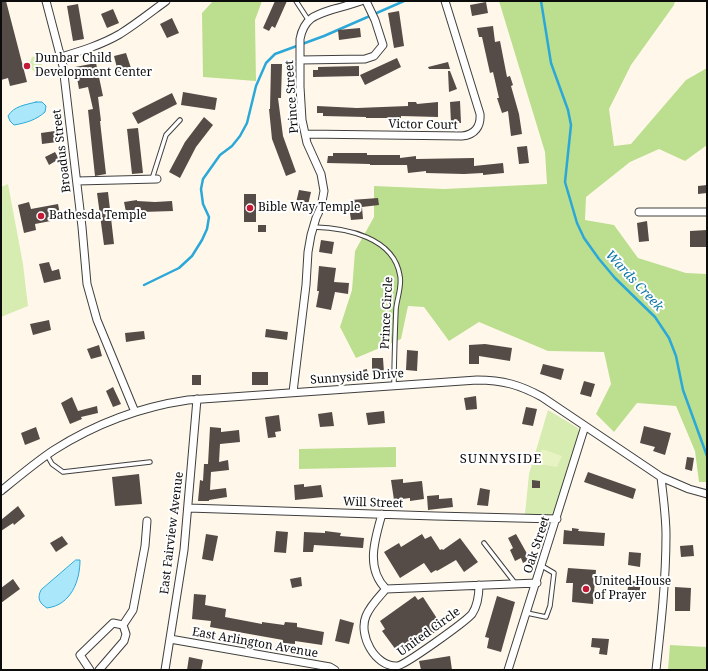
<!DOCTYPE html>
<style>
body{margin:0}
#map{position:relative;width:708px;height:671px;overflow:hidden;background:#fff8ea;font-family:"Noto Serif",serif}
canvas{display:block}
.frame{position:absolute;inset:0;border:2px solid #0c0c0c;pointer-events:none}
</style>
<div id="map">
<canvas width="708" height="671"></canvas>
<div class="frame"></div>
</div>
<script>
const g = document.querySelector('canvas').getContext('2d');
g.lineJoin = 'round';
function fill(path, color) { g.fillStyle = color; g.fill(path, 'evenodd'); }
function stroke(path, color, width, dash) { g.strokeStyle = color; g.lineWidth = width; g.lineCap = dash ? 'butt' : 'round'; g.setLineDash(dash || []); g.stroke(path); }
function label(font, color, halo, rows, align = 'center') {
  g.font = font + ' "Noto Serif",serif'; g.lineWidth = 4; g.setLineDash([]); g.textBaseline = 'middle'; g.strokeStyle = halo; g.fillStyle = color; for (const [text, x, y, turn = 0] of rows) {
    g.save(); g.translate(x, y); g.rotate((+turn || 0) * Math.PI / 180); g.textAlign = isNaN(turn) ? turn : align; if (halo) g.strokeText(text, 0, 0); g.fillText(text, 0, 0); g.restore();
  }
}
fill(new Path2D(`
 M36 56H38L41 60 43 72 42 74C35 74 32 70 29 65L32 57Z
 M8 184 23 264 28 306 1 317V187Z
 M548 410 578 428 580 436 555 515 525 514 529 474Z`), '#d7ecb1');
fill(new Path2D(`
 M213 1H262L255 20 256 81 203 77 202 13Z
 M499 1H675L674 5 631 65 609 109 614 146 631 144 686 80 707 68V145L685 161 659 149 630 162 586 197 585 220 614 225 638 258 686 273 707 274V482H699L695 451 676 406 637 403 614 432 596 414 611 384 604 352 548 351 479 322 449 341 424 307 408 306 401 339 356 358 340 327 352 290 355 251 374 217V186L444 189 547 184 545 152Z
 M396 447V467L299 469V449Z
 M670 645 707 647V670H668Z`), '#bcde8f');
fill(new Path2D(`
 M542 449 562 456 557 467 538 464Z`), '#e8f3c3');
const water = new Path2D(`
 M36 102H42L46 106 45 112C36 120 26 123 14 125L10 121 8 116C14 106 25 105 36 102Z
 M76 560H80C80 581 71 605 47 608 39 603 37 598 41 590Z`);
fill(water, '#aae7fb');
stroke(water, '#2ba8d8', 1);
stroke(new Path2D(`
 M541 1 551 63 568 110 571 125 565 182 577 223 584 238 599 259 615 278 655 317 669 338 676 356 683 390 707 456
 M144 285 179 268 192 256 202 240 207 229 209 217 203 204 201 189 203 179 220 155 232 146 240 136 247 123 256 86 266 63 275 54 324 36 404 1`), '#2ba8d8', 2.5);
fill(new Path2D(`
 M1 1H6L27 82 10 86 8 78 1 80Z
 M275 1H287L275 28 272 26 269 31 263 28Z
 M486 2 488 13 472 16 470 5Z
 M78 4 84 39 73 41 67 6Z
 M113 9 119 23 107 28 101 14Z
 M399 11 404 46 394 48 388 13Z
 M172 18 179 33 167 38 160 24Z
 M493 26 495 42 500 41 507 77 510 76 513 85 511 86 519 114 522 134 511 136 508 111 502 113 497 98H499L493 72 490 73 482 37H479L477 28Z
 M360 28 361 37 339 40 338 30Z
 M126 53 131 68 118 72 114 56Z
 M397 58 401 67 365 85 360 75Z
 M448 62 450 69H429L428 67Z
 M96 63 103 96 98 97 101 121H100L106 174 95 176 88 110 93 109 88 87 79 89 75 67Z
 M271 64H282L281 98H278L283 136 296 172 286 176 272 139 269 109H270Z
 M359 66V76L313 77V70H318V67Z
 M448 71H450L457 89 449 92Z
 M183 92 217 98 215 110 181 105Z
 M172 93 177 104 138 124 132 113Z
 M460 101 461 123H451L450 102Z
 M408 102H416L417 104 438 102V117L401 116V118H366V117L323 116V113H317V106L357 108 408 106Z
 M204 117 213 125 196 147 180 178 169 172 185 142Z
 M138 128 143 173 132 174 127 129Z
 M55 131 57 142 42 144 41 133Z
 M527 146 529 163 519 164 517 147Z
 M55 152 59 159 49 165 45 157Z
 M333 153H367V155H400V158L416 156V159L474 158V166L503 163 504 173 483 175V173L464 174 426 173V171L408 173 407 165H370V164L327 163 328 156H333Z
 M707 185V193L698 194V186Z
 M299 190 311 192 308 205 296 203Z
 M108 192 114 244 104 245 97 193Z
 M244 194H256V222H244Z
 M378 198 379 205 362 207 363 219 351 220 349 207 352 206 351 200Z
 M137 200V201L155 202 172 201 173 211 142 212V210L126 212 124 202Z
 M29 202 31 209 58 204 61 219 35 224 36 230 24 233 18 205Z
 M647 221 649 241 639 242 637 223Z
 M258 225H266V232H258Z
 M707 230V247H690V231Z
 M321 240 334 242 332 254 319 252Z
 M49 262 52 271 59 269 61 279 44 283 39 264Z
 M319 266 336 268 334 282 349 283 348 294 335 292 331 310 316 307 319 291H317Z
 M49 320 51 330 33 335 30 324Z
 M266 329 288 332 287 340 265 337Z
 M144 331 145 339 126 342 125 333Z
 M485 344 512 348 510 361 479 356V364H469V345Z
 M99 345 102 356 91 359 87 349Z
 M407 350 418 351 417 371 406 370Z
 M372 358H383L384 373H372Z
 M543 364 564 369 561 380 540 374Z
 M367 369 368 380 359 381 358 371Z
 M252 372H268V385H252Z
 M192 375H201V385H192Z
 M584 381 595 384 591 397 580 394Z
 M113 387 121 404 113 407 106 391Z
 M476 396 477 409 466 410 464 398Z
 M72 397 78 411 97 406 98 413 81 417 82 419 70 424 61 403Z
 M526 407 537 409 533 426 522 424Z
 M384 411 385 423 368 425 366 413Z
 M332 412 334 426 320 427 318 414Z
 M279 415 281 431 275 432 276 437 268 438 265 417Z
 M644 426 671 433 665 455 653 451 655 447 640 443Z
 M36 427 40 439 25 445 21 433Z
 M210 427 221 428V432L239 430 240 442 220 444 219 462 228 460 229 470 211 472 210 490 226 488 227 497 209 500V501H198L200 480 203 481 204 464H208Z
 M687 457 694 458 692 471 685 469Z
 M588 472 636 489 633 499 584 482Z
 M139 474 142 504 115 506 112 477Z
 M403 479V483L422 481 424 499 410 501V498L394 500 391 480Z
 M532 480 540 481V488H532Z
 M304 484V487L321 485 323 497 295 500 294 485Z
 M480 488 490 490 488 506 477 505Z
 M439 495V499L452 498 453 507 428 510 427 496Z
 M18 506 25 516 14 525 13 523 1 531V520Z
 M572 528 579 529 578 531 605 533 604 546 563 544 564 530 572 531Z
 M276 531 288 532 286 553 274 552Z
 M325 531 341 533 340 536 364 538 363 548 314 545 313 552H303L304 532 325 533Z
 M206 534 218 536 213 561 202 559Z
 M422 534 425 539 431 536 440 550 442 549 443 550 460 538 478 562 464 572 456 560 437 571 436 570 431 573 424 563 400 578 384 552 399 543 401 547Z
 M516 534 530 559 523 563 521 558 515 561 510 550 513 548 508 538Z
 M62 536 68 544 56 552 50 543Z
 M693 545 694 556 681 557 680 546Z
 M629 552 641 553 640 567 628 565Z
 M568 568 596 570 593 604 572 602 573 583H566Z
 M301 577 302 586 292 588 290 579Z
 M13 579 20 589 1 603V588Z
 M629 580 641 582 639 595 627 594Z
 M675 587 691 588 690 611H675Z
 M194 594 206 595 205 605 226 609 225 617 262 624V622L284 625 285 622 297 623V627L324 632 322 645 295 641V644L282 643 283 640 210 627 211 621 192 619Z
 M415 596 418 600 423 597 438 620 435 622 439 629 406 653 401 646 396 650 382 631 385 629 380 621Z
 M497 596 515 602 501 652 487 648 489 638 485 637Z
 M340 619 354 623 349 644 335 641Z
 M592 638 609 639 607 655 599 654 600 648 591 647Z
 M450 656 452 670H421L419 661Z
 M189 657 203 660 201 670H187Z`), '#554b47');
const lane = new Path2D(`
 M296 1 309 21
 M152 179 166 135 180 120
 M314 227C346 228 394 237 400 276 402 287 397 298 396 309 395 335 394 360 394 386
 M47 455 52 464 63 472 150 462
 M484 543 515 583
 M527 613 546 617 550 606 554 573 542 566`);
const street = new Path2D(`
 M46 1 63 66 82 227 87 284 97 320 135 412
 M61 57C81 51 101 45 120 34 136 24 151 12 166 1
 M300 60 365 59 374 56 383 45 375 20 366 1
 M305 134 462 136C475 135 481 126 480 114L445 1
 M77 181 157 179
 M639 212H707
 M293 392 306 285 308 252 311 235 316 218 321 207 324 191 321 174 307 143 302 120 300 87V39C304 18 315 15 334 9 343 7 352 4 361 1
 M1 491C18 477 36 462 54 450 95 424 140 407 188 400L477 380C503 380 520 385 542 397L661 477 689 489 707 494
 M188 508 435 516 557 519
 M382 514C375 539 365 568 386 589L537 583
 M386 589C379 597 370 606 366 616 358 635 375 667 397 666 404 666 465 622 472 614 478 605 479 595 479 585
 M123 625 133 610 145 546 147 521
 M170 639 330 667 335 670
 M90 670 80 655 113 623 123 625 126 634 124 641 99 670
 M165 670 184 550 197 399
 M508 670 585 426
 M656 670C661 625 666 580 666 535 666 516 663 496 661 477`);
stroke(lane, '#3f3f3f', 5.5);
stroke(street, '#3f3f3f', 9);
stroke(lane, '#fff', 3.5);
stroke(street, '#fff', 7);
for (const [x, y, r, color] of [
 [27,66,4,"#c61936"],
 [250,208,4,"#c61936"],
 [41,216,4,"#c61936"],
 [586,589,4,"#c61936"]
]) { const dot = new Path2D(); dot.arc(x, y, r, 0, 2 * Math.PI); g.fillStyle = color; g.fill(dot); stroke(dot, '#fff', 1.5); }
label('12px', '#0c0c0c', '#fff', [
 ["Dunbar Child",35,59],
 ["Development Center",35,73],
 ["Bible Way Temple",258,208],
 ["Bathesda Temple",49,216],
 ["United House",594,582],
 ["of Prayer",594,596]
], 'left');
label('12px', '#0c0c0c', '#fff', [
 ["Prince Street",292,97,-94],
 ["Victor Court",423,125,1],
 ["Broadus Street",62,151,-97],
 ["Prince Circle",387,313,-87],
 ["Sunnyside Drive",357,377,-4],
 ["Will Street",373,503,2],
 ["East Fairview Avenue",172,533,-83],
 ["Oak Street",537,545,-72],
 ["United Circle",429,632,-36],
 ["East Arlington Avenue",255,643,10]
]);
label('italic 13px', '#0b76a7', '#fff', [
 ["Wards Creek",634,281,47]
]);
g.letterSpacing = '1px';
label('13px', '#0c0c0c', '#fff', [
 ["SUNNYSIDE",501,459]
]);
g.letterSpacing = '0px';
</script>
